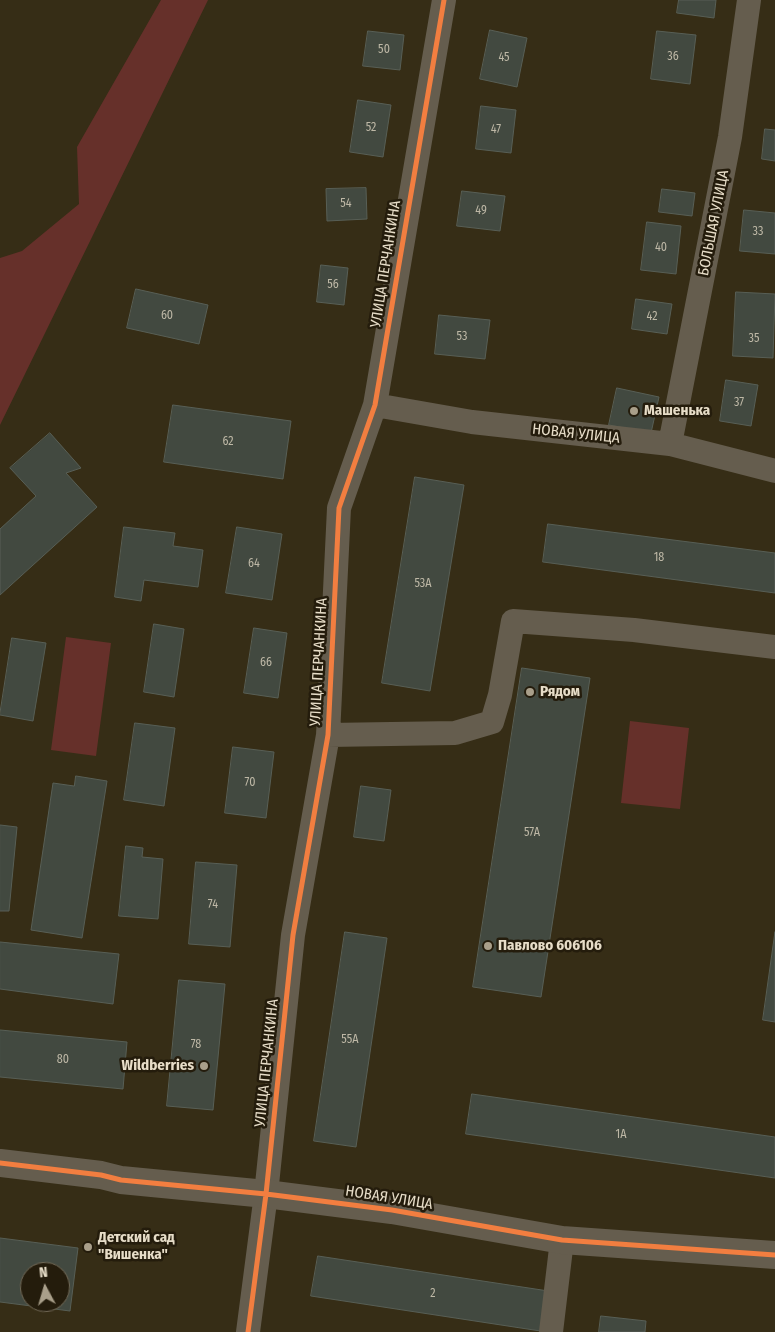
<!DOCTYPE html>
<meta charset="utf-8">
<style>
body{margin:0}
#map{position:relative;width:775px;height:1332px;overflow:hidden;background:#362d16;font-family:"Fira Sans Condensed",sans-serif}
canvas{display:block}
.north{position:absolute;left:20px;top:1262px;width:50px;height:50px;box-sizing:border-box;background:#241c0c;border:1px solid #726957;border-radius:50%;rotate:354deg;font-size:14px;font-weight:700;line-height:20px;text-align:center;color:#e7ddc8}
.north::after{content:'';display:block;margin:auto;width:18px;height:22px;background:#a99f8a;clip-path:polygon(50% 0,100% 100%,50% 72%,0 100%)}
</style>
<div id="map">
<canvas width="775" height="1332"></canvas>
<div class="north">N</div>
</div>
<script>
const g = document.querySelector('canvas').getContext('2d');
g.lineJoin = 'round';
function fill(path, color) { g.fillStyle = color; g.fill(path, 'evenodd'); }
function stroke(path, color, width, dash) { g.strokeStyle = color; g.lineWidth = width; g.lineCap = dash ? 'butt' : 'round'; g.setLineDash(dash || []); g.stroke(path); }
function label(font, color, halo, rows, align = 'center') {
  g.font = font + ' "Fira Sans Condensed",sans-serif'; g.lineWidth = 5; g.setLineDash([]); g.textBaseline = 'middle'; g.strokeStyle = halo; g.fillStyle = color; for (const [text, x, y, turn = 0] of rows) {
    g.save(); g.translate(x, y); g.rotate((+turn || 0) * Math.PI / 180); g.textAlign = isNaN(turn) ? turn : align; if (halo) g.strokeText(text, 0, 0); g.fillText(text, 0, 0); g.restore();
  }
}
fill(new Path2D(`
 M161 0H208L0 425V258L22 251 79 204 77 147Z
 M66 637 111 643 96 756 51 750Z
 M630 721 689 728 680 809 621 803Z`), '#66302a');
const building = new Path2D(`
 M679 0H716L714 18 677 13Z
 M490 30 527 38 517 87 480 79Z
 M368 31 404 35 400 70 363 66Z
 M657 31 696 35 690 84 651 79Z
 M358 100 391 105 383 157 350 152Z
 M481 106 516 110 511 153 476 149Z
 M765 129 775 130V161L762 159Z
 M366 188 367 219 327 221 326 189Z
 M662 189 695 193 692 216 659 212Z
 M462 191 505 196 500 231 457 226Z
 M744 210 775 213V254L740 251Z
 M647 222 681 226 676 274 641 270Z
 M321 265 348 268 344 305 317 302Z
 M136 289 208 305 199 344 127 328Z
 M736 292 775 294 773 358 733 356Z
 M636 299 672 304 667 334 632 329Z
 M439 315 490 320 485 359 435 354Z
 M726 380 758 385 751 426 720 421Z
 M617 388 659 397 651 433 609 425Z
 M173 405 291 421 283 479 164 462Z
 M50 433 81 468 66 473 97 507 0 595V529L36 496 10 468Z
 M415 477 464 485 430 691 382 683Z
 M548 524 775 553V593L543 562Z
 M124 527 175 533 173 546 203 550 198 587 144 580 141 601 115 597Z
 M237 527 282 534 272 600 226 593Z
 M154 624 184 629 174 697 144 692Z
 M254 628 287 633 278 698 244 693Z
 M12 638 46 643 33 721 0 715Z
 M522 668 590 678 541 997 473 987Z
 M135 723 175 728 164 806 124 800Z
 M233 747 274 752 266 818 225 813Z
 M76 776 107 781 82 938 31 930 53 783 74 786Z
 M361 786 391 790 384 841 354 837Z
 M0 825 17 827 9 911H0Z
 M126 846 143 848 142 857 163 859 158 919 119 916Z
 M196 862 237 865 230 947 189 944Z
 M345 932 387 938 356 1147 314 1141Z
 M775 932V1022L763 1020Z
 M0 942 119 954 113 1004 0 989Z
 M179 980 225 984 213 1110 167 1106Z
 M0 1030 127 1042 123 1089 0 1077Z
 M472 1094 775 1137V1178L466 1134Z
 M0 1238 78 1248 70 1311 0 1302ZM30 1272H60V1302H30Z
 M318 1256 555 1292 547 1332 311 1296Z
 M601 1316 646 1321 645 1332H599Z`);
fill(building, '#424940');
stroke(building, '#585f56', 1);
stroke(new Path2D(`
 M375 405 472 422 670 444 775 471
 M670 444 730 137 749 0
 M328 735 455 733 492 722 500 695 513 621 634 630 775 647
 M248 1332 266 1194 293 935 328 735 339 508 375 405 444 0
 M551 1332 562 1240`), '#655d4e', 24);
stroke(new Path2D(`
 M0 1163 101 1175 121 1180 266 1194 392 1210 562 1240 775 1255`), '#655d4e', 28);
stroke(new Path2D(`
 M0 1163 101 1175 121 1180 266 1194 392 1210 562 1240 775 1255
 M248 1332 266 1194 293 935 328 735 339 508 375 405 444 0`), '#f27e40', 5);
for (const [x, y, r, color] of [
 [634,411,5,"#a99f8a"],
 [530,692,5,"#a99f8a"],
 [488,946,5,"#a99f8a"],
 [204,1066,5,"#a99f8a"],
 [88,1247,5,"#a99f8a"]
]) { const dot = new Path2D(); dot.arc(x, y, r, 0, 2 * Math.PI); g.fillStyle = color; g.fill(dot); stroke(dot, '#241c0c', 2); }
label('12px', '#beb8a6', null, [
 ["50",384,50],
 ["36",673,57],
 ["45",504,58],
 ["52",371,128],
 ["47",496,130],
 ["54",346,204],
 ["49",481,211],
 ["33",758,232],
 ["40",661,248],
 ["56",333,285],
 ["60",167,316],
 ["42",652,317],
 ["53",462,337],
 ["35",754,339],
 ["37",739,403],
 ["62",228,442],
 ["18",659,558],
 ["64",254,564],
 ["53А",423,584],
 ["66",266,663],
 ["70",250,783],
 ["57А",532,833],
 ["74",213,905],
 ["55А",350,1040],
 ["78",196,1045],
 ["80",63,1060],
 ["1А",621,1135],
 ["2",433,1294]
]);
label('15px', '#e7ddc8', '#241c0c', [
 ["БОЛЬШАЯ УЛИЦА",714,223,-79],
 ["УЛИЦА ПЕРЧАНКИНА",386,264,-81],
 ["НОВАЯ УЛИЦА",576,434,6],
 ["УЛИЦА ПЕРЧАНКИНА",319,662,-87],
 ["УЛИЦА ПЕРЧАНКИНА",267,1063,-84],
 ["НОВАЯ УЛИЦА",389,1198,9]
]);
label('bold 15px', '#e7ddc8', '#241c0c', [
 ["Машенька",644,411],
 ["Рядом",540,692],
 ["Павлово 606106",498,946],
 ["Wildberries",194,1066,"right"],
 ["Детский сад",98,1238],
 ["\"Вишенка\"",98,1255]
], 'left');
</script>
